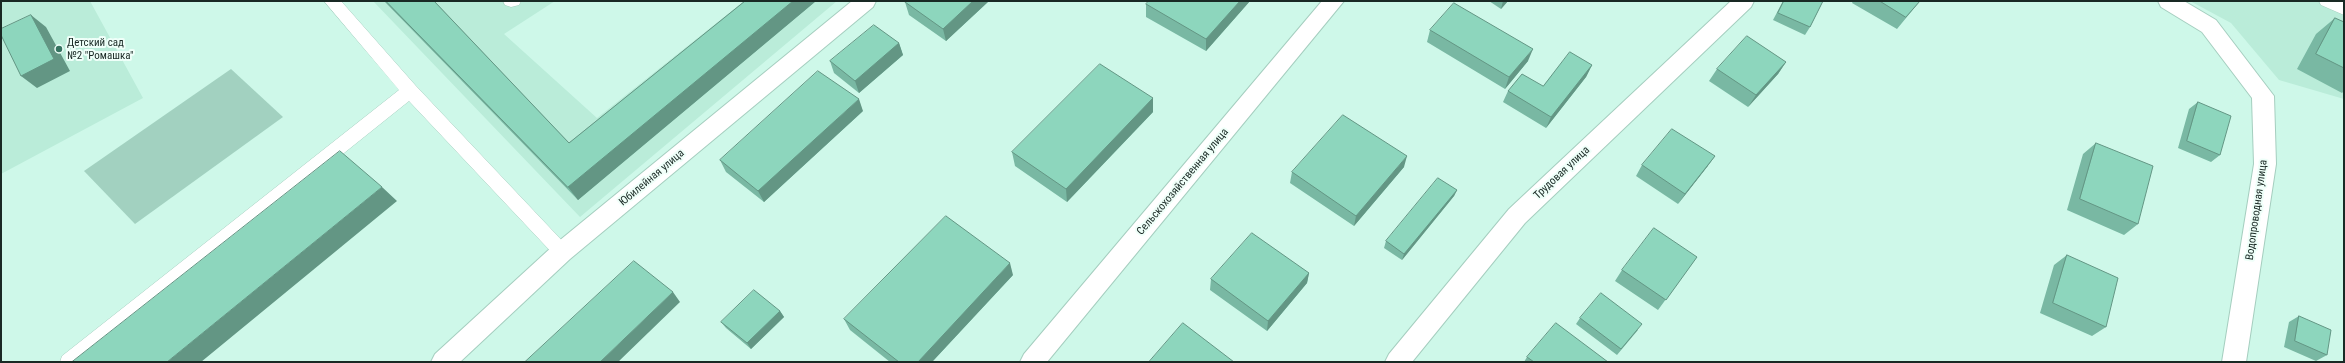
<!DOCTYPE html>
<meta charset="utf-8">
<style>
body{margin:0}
#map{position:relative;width:2345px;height:363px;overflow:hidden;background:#cef8e9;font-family:"Roboto Condensed",sans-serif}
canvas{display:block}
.frame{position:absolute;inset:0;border:2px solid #192924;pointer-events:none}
</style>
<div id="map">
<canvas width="2345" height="363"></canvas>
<div class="frame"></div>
</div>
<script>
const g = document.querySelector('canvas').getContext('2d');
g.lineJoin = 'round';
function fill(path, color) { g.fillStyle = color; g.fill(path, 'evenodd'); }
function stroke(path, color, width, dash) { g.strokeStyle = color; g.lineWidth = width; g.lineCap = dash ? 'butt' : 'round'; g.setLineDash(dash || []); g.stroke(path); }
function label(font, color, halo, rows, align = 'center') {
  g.font = font + ' "Roboto Condensed",sans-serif'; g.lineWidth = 4; g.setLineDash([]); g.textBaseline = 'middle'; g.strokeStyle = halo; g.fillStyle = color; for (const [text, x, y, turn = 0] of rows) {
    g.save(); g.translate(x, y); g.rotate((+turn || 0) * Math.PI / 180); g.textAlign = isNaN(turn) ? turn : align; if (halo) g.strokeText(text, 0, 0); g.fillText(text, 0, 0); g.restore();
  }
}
fill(new Path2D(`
 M1 1H90L143 98 1 174Z
 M373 1H555L504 34 597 118 744 1H837L580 217Z
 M2190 1H2344V99L2279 80 2231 23Z`), '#baecd9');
fill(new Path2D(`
 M231 69 283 117 135 224 84 171Z`), '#a2d1c0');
const service = new Path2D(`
 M324 1H341L416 86 568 247 571 252 568 257 562 260 556 257 409 101 83 362H60L62 356 399 90Z
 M503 1H521L519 5 511 7 505 5Z
 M2319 1 2344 2V15L2321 5Z`);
const minor = new Path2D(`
 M852 1H876L873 7 570 259 460 362H431L435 354 554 245Z
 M1322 1H1344L1047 362H1020L1024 354Z
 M1731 1H1754L1751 7 1525 223 1412 362H1385L1389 354 1509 209Z
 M2158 1H2184L2216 20 2274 96 2276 164 2246 362H2222L2254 164 2252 98 2202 32 2161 7Z`);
stroke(service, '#a5cebf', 1);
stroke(minor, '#a5cebf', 2);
fill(service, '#fff');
fill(minor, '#fff');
fill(new Path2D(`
 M384 1H434L569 143 745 1H816L578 200Z
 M989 1 946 41 909 15 905 2Z
 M1250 1 1206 51 1146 17V4Z
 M1489 1H1508L1501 9Z
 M1783 1H1823L1810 27 1805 35 1773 20Z
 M1853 1H1920L1897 29 1852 3Z
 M2335 18 2344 22V91L2342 93 2297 69 2316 34Z
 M1430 30 1528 61 1505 89 1427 42Z
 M899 43 903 55 859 93 834 73 830 61Z
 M1786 62 1778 74 1748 107 1709 81 1717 69Z
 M1592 65 1586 77 1546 128 1503 102 1508 91 1543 86Z
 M1153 98V112L1067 202 1015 166 1012 152Z
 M2198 102 2220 155 2211 162 2178 148 2189 109Z
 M863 111 764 202 726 172 720 160Z
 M2096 143 2138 224 2124 235 2067 210 2083 154Z
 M1715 156 1707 167 1678 204 1636 176 1642 165Z
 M1404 167 1354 226 1290 183 1292 172Z
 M1457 190 1454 196 1402 260 1384 248 1386 241Z
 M2067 255 2106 327 2092 336 2040 313 2054 265Z
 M1697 257 1658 310 1615 281 1622 270Z
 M1309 273 1307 283 1267 331 1210 290 1211 279Z
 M1013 275 932 362H890L850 330 844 319Z
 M780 311 784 317 751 349 726 328 721 322Z
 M2299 316 2327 355 2316 361 2284 347 2289 322Z
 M1580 318 1638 330 1617 355 1576 324Z
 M1527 357 1608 362H1524Z`), '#79b8a3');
fill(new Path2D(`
 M793 1H816L578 200 568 187Z
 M973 1H989L946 41 943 29Z
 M1240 1H1250L1206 51V39Z
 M1503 1H1508L1501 9Z
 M31 15 46 27 70 71 37 88 21 76Z
 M899 43 903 55 859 93 855 81Z
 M1533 49 1528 61 1505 89 1509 77Z
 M1786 62 1778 74 1748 107 1756 95Z
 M1592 65 1586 77 1546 128 1551 117Z
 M1153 98V112L1067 202 1066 189Z
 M859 99 863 111 764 202 758 191Z
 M1407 156 1404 167 1354 226 1356 216Z
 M1715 156 1707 167 1678 204 1685 194Z
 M382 187 397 201 201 362H167Z
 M1457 190 1454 196 1402 260 1404 254Z
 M1010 263 1013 275 932 362H918Z
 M1309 273 1307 283 1267 331 1268 321Z
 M673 292 680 302 618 362H600Z
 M780 311 784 317 751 349 747 343Z`), '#639684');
const building = new Path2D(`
 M386 1H434L569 143 745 1H793L568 187Z
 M906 1H973L943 29 905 2Z
 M1149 1H1240L1206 39 1146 4Z
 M1784 1H1823L1810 27 1778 13Z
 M1880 1H1920L1906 17Z
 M1454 3 1533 49 1509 77 1430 30Z
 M31 15 54 59 21 76 1 35V29Z
 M2335 18 2344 22V68L2316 54Z
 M874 25 899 43 855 81 830 61Z
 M1747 36 1786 62 1756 95 1717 69Z
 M1570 52 1592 65 1551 117 1508 91 1522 74 1543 86Z
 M1100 64 1153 98 1066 189 1012 152Z
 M818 71 859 99 758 191 720 160Z
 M2198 102 2231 116 2220 155 2187 141Z
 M1343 115 1407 156 1356 216 1292 172Z
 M1672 129 1715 156 1685 194 1642 165Z
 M2096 143 2153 166 2138 224 2080 199Z
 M340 151 382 187 167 362H72Z
 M1438 178 1457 190 1404 254 1386 241Z
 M946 216 1010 263 918 362H899L844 319Z
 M1654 228 1697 257 1666 300 1622 270Z
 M1252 233 1309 273 1268 321 1211 279Z
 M2067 255 2118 278 2106 327 2053 303Z
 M634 261 673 292 600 362H525Z
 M754 290 780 311 747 343 721 322Z
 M1601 293 1642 324 1621 349 1580 318Z
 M2299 316 2331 330 2327 355 2295 341Z
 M1183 323 1234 362H1149Z
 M1556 323 1608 362H1534L1527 357Z`);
fill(building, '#8dd6bd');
stroke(building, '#639684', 1);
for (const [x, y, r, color] of [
 [59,49,4,"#367461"]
]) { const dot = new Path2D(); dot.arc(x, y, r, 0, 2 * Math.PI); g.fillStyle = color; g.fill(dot); stroke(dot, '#effff9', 1.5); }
label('11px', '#192924', '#effff9', [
 ["Детский сад",67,43],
 ["№2 \"Ромашка\"",67,56]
], 'left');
label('11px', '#192924', '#effff9', [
 ["Трудовая улица",1562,173,-43],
 ["Юбилейная улица",652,178,-40],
 ["Сельскохозяйственная улица",1183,182,-50],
 ["Водопроводная улица",2257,210,-82]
]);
</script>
